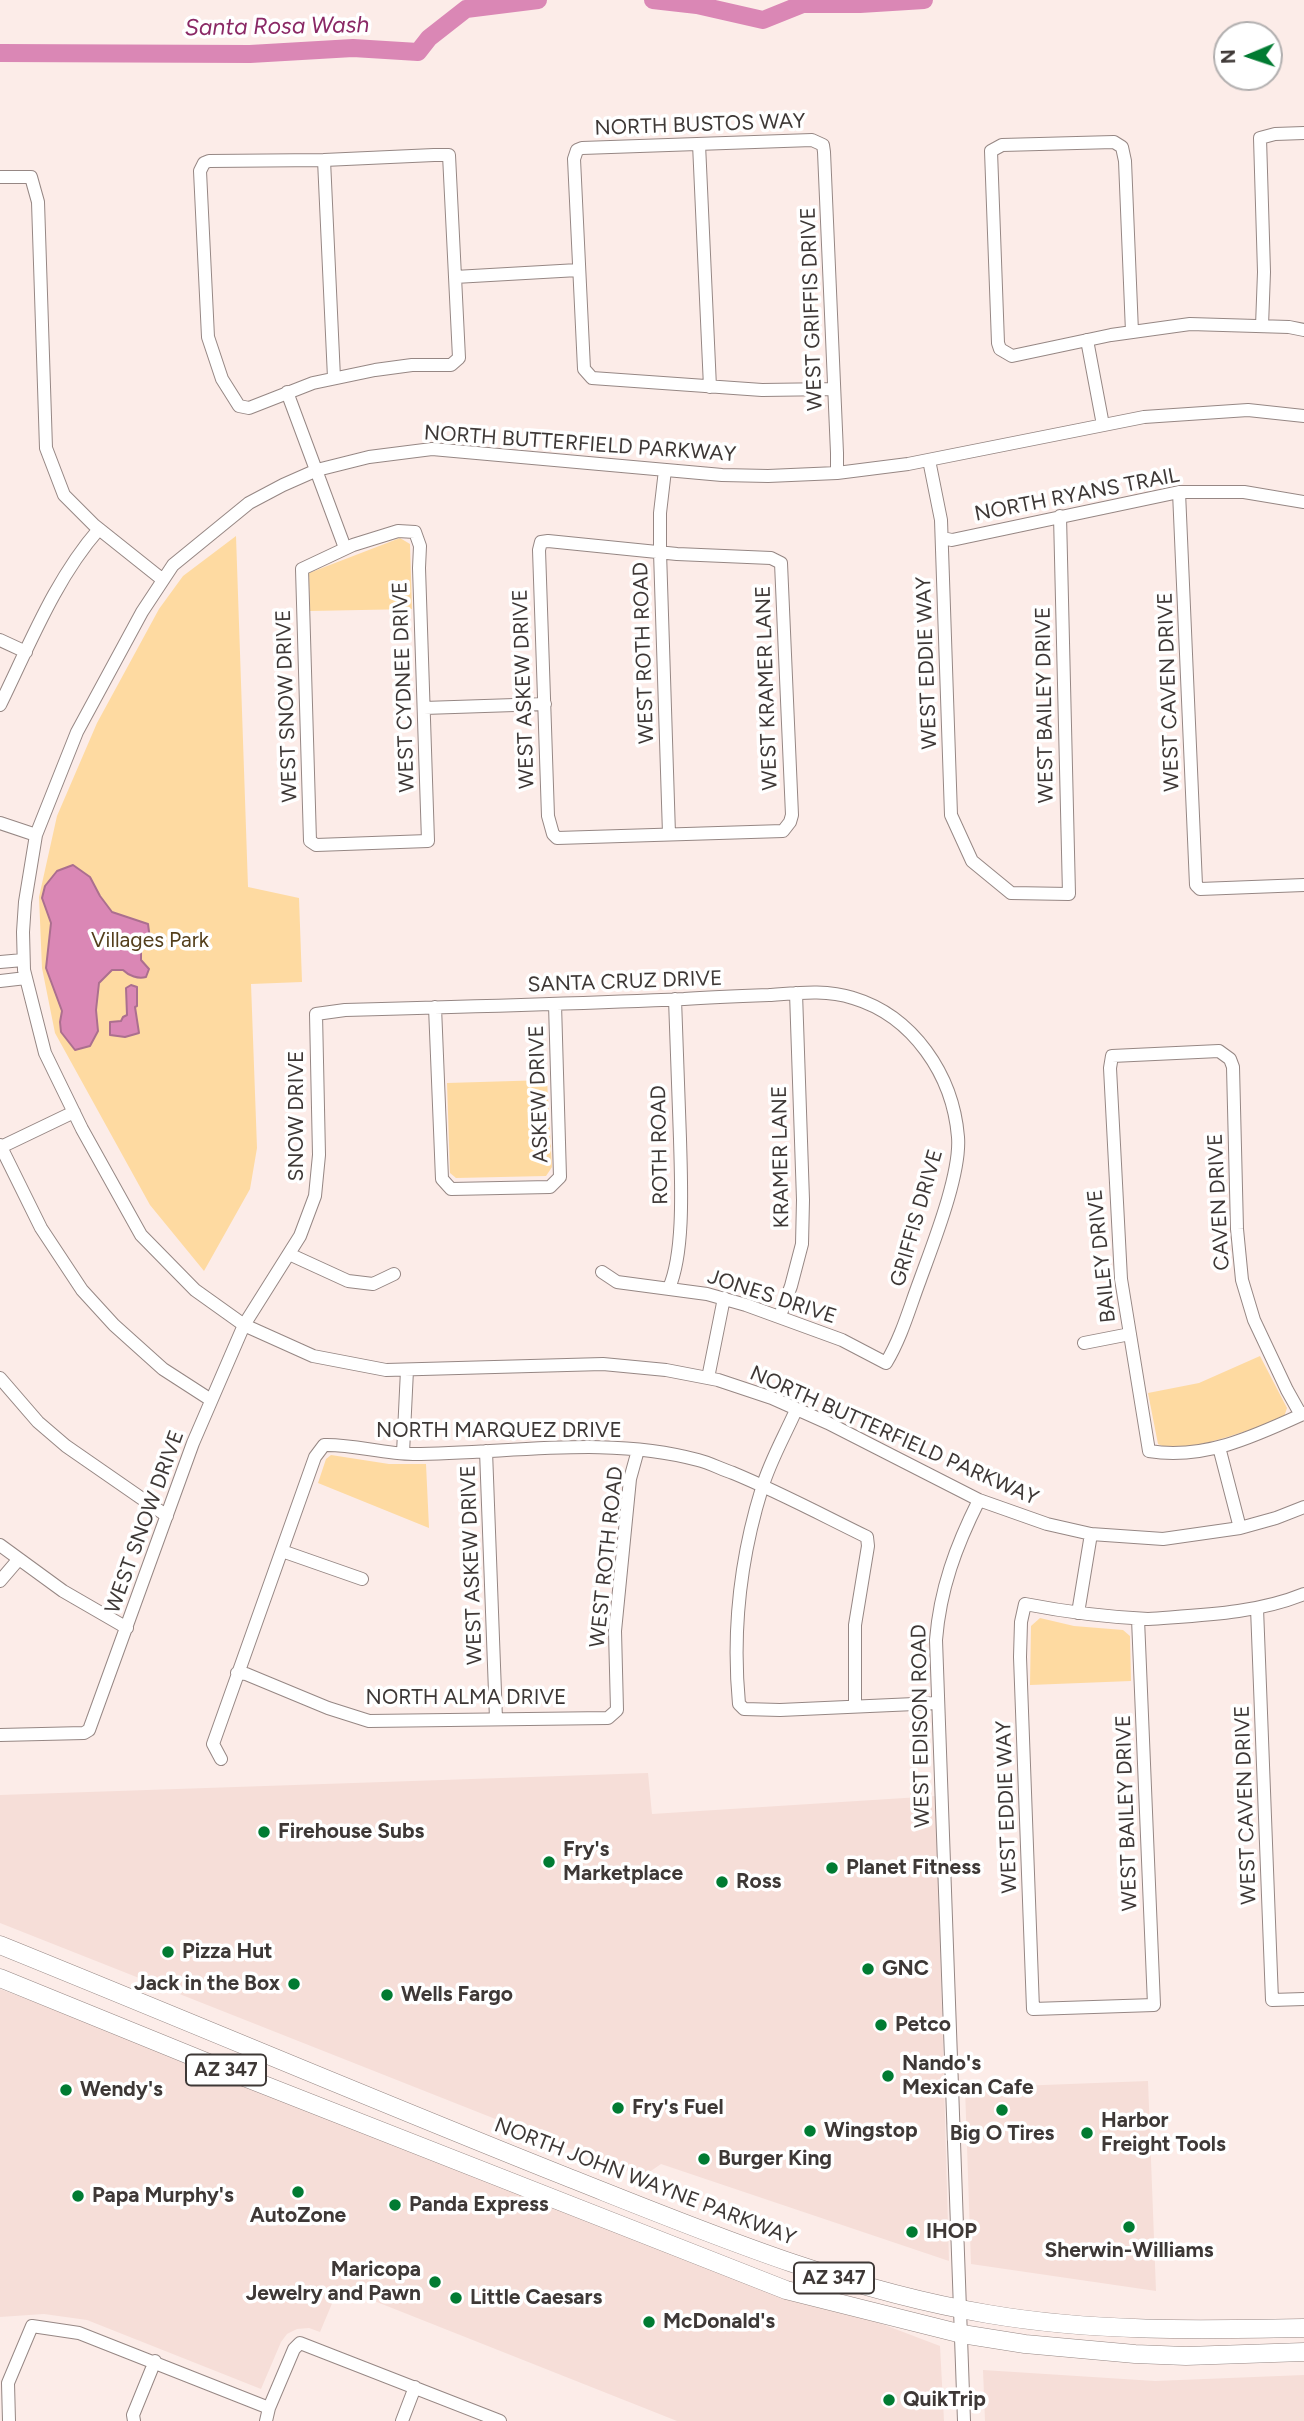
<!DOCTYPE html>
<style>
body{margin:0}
#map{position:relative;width:1304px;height:2421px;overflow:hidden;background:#fcece8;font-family:Figtree,sans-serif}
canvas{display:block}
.north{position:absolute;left:1213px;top:21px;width:70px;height:70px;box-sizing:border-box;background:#fff;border:2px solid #b2afaf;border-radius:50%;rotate:268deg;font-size:19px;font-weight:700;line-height:28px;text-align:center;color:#3e3836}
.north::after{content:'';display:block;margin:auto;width:24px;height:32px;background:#017b32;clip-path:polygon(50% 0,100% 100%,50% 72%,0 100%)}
</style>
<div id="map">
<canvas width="1304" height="2421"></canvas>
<div class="north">N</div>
</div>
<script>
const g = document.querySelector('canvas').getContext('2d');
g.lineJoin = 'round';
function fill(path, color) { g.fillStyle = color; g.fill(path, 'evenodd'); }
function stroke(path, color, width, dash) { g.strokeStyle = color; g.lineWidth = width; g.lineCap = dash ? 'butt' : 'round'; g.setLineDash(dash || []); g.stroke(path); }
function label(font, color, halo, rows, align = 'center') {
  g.font = font + ' Figtree,sans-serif'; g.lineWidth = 7; g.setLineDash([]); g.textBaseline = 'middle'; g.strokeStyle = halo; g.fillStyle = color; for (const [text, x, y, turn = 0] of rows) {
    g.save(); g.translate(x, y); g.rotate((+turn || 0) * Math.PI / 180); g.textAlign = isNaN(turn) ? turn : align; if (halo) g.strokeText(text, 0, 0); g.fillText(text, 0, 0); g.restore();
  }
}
fill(new Path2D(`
 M648 1773 652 1814 936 1796 949 2261 661 2164 642 2177 0 1923V1795Z
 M0 1989 940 2346 944 2421H677L339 2287 320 2332 309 2328 297 2329 287 2334 281 2342 261 2389 87 2320 44 2314 0 2317Z
 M1148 2081 1156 2291 971 2264 965 2088Z
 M983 2370 1155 2381 1304 2375V2421H985Z`), '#f6ded8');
fill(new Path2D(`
 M236 536 248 887 299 898 302 982 251 984 257 1148 250 1189 204 1271 150 1205 55 1033 42 968 39 897 57 816 97 723 159 609 183 576Z
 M400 538 410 544 412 609 310 611 309 573Z
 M547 1080 552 1167 546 1176 456 1178 450 1173 447 1083Z
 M1260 1356 1287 1408 1284 1417C1260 1426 1180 1458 1158 1444L1148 1393 1199 1383Z
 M331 1455 389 1464H426L429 1528 318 1483 326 1459Z
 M1040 1618 1074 1626 1123 1630 1130 1636 1131 1681 1030 1685 1031 1626Z`), '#fedaa1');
const water = new Path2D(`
 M73 865 90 877 100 896 112 912 148 924 150 939 141 947V960L149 969 146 977C138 979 129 976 123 970H112L99 983 96 1010 98 1031 90 1046 75 1050 61 1032 60 1022 62 1011 46 968 51 923 42 898 45 886 57 871Z
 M131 985 137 987V1006L135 1007 139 1033 125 1037 110 1035V1022L121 1021 123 1017 127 1015 126 988Z`);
fill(water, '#da87b5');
stroke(water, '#ab6f8f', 2);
stroke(new Path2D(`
 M653 0 697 5 763 20 803 4H860L924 0
 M0 53 250 54 353 48 418 52 429 38 466 9 538 0`), '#da87b5', 18);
const minor = new Path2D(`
 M699 144 710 387
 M434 155H449L459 358 451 365H412L375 370 313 383 249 408 239 406 222 379 208 337 200 171 204 163 209 161 324 160Z
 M324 160 334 378
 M0 177H31L38 202 46 448 64 495 94 525 163 580
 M455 277 578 270
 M1262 326 1264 272 1260 138 1275 134 1304 133
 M1132 332 1125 161 1122 147 1114 142 1002 145 991 151 998 343 1000 349 1012 356 1111 335 1190 324 1289 327 1304 330
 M1087 340 1103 425
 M834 389 762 390 592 378 584 369 574 159 577 150 582 148 812 140 823 145 824 152 837 453V473
 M287 392 345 548
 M1304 416 1248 410 1144 417 908 464 837 473 768 476 722 475 432 449 369 457 317 470 283 485 249 503 173 565 142 612 77 732 36 835 25 902 23 932 24 970 45 1053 82 1129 141 1235 195 1290 244 1325 313 1356 386 1370 603 1364 666 1370 718 1380 772 1398 828 1423 979 1500 1047 1524 1091 1534 1163 1539 1240 1528 1276 1518 1304 1507
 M929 460 941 520 951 815 972 861 1011 893 1069 894 1060 516
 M665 470 660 513V552L669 834
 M1179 492 1196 885 1200 889 1304 885
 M398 531 415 532 420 546 419 568 428 841 316 845 310 841 302 569 353 545Z
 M942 538 952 540 1179 492H1244L1304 502
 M548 541 677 554 771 558 781 563 792 815 790 822 783 831 557 838 553 834 548 816 539 550 541 542Z
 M0 640 26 652
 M0 705C29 646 55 579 99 529
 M424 708 545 704
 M0 823 36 835
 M0 962 23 960
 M0 981 26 978
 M435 1007 442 1179 451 1189 550 1187 560 1177 555 1004
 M0 1145 41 1228 82 1290 114 1325 163 1369 211 1400
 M1 1147 74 1112
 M289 1254 348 1281 373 1284 394 1274
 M669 1288C685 1251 681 1180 680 1139 678 1092 677 1046 675 999
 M780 1316 791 1286 802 1244 803 1200 796 993
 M1084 1343 1130 1334
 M0 1378 38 1422 66 1446 167 1516
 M708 1378 724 1298
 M796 1410C785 1435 770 1461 762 1488 740 1559 732 1630 739 1704L744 1709 780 1710 937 1703
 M1301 1415 1287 1390 1254 1320 1242 1280 1237 1229 1233 1067 1230 1059 1219 1051 1112 1056 1110 1068 1121 1279 1149 1451C1203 1460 1253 1437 1301 1415L1304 1413
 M1219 1447 1240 1528
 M486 1451 496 1719
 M403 1453 407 1370
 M0 1545 63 1591 127 1628
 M282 1551 362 1579
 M0 1581 18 1560
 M1257 1608 1272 2000 1304 1999
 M1078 1613 1091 1534
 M1138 1619 1154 2005 1033 2009 1020 1657 1021 1622 1025 1604C1066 1612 1106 1617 1148 1619 1200 1615 1255 1614 1304 1594
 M237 1673 246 1674 328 1708 369 1721 608 1718 617 1710 615 1631 630 1479 638 1450
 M0 1735 84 1733 89 1730 193 1443 244 1325 300 1236 315 1196 319 1155 316 1014 345 1010C458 1007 571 1004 684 999 712 997 740 996 769 995 797 993 826 989 853 998 913 1016 953 1075 958 1137 961 1174 933 1244 920 1280 909 1309 902 1336 886 1363L842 1340 746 1305 707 1294 617 1282 602 1272
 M221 1759 213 1744 315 1457 324 1445C353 1444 383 1454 413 1454 508 1454 605 1435 698 1460 710 1463 721 1469 733 1473 779 1492 822 1515 867 1537L868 1546 855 1625V1706
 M9 2421 8 2383 32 2326 79 2333 269 2408
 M134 2421 133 2415 155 2361
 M266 2421 269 2408 294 2349 300 2343 500 2421
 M402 2421 415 2387
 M964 2421 936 1640C940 1589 956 1546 979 1500`);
const highway = new Path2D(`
 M0 1945C188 2021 374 2100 562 2175 701 2230 839 2289 988 2314 1093 2332 1198 2330 1304 2328
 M0 1978 226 2070 786 2290 962 2334 1025 2344 1135 2354 1186 2356 1304 2352`);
stroke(minor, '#968784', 14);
stroke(highway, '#968784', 19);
stroke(minor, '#fff', 12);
stroke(highway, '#fff', 18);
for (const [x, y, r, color] of [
 [264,1832,7,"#017b32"],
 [549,1862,7,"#017b32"],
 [832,1868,7,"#017b32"],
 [722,1882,7,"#017b32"],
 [168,1952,7,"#017b32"],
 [868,1969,7,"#017b32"],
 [294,1984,7,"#017b32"],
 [387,1995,7,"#017b32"],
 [881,2025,7,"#017b32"],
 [888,2076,7,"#017b32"],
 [66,2090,7,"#017b32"],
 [618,2108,7,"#017b32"],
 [1002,2110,7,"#017b32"],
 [810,2131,7,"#017b32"],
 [1087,2133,7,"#017b32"],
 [704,2159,7,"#017b32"],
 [298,2192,7,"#017b32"],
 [78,2196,7,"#017b32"],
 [395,2205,7,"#017b32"],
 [1129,2227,7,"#017b32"],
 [912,2232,7,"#017b32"],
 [435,2282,7,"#017b32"],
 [456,2298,7,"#017b32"],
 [649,2322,7,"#017b32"],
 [889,2400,7,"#017b32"]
]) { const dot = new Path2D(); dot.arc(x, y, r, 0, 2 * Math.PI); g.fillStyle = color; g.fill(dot); stroke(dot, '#fff', 2.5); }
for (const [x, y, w] of [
 [226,2070,80],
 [834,2278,80]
]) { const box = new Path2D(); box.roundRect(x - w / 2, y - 15.5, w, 31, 5); g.fillStyle = '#fff'; g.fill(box); stroke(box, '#3e3836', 2); }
label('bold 19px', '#3e3836', null, [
 ["AZ 347",226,2070],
 ["AZ 347",834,2278]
]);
label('21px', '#3e3836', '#fff', [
 ["NORTH BUSTOS WAY",700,125,-2],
 ["WEST GRIFFIS DRIVE",812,309,-92],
 ["NORTH BUTTERFIELD PARKWAY",580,444,4],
 ["NORTH RYANS TRAIL",1077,495,-11],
 ["WEST ROTH ROAD",644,653,-92],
 ["WEST EDDIE WAY",927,663,-92],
 ["WEST CYDNEE DRIVE",404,687,-92],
 ["WEST KRAMER LANE",767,688,-92],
 ["WEST ASKEW DRIVE",524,689,-92],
 ["WEST CAVEN DRIVE",1169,692,-92],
 ["WEST BAILEY DRIVE",1045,705,-91],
 ["WEST SNOW DRIVE",287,706,-92],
 ["SANTA CRUZ DRIVE",625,982,-2],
 ["ASKEW DRIVE",539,1094,-92],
 ["SNOW DRIVE",297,1116,-90],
 ["ROTH ROAD",660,1145,-91],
 ["KRAMER LANE",781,1157,-91],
 ["CAVEN DRIVE",1219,1202,-93],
 ["GRIFFIS DRIVE",917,1218,-74],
 ["BAILEY DRIVE",1102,1256,-96],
 ["JONES DRIVE",772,1297,18],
 ["NORTH MARQUEZ DRIVE",499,1431],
 ["NORTH BUTTERFIELD PARKWAY",894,1436,24],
 ["WEST SNOW DRIVE",145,1522,-70],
 ["WEST ROTH ROAD",607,1557,-84],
 ["WEST ASKEW DRIVE",472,1565,-92],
 ["NORTH ALMA DRIVE",466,1698],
 ["WEST EDISON ROAD",921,1726,-91],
 ["WEST CAVEN DRIVE",1246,1805,-92],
 ["WEST EDDIE WAY",1007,1807,-92],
 ["WEST BAILEY DRIVE",1127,1813,-92],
 ["NORTH JOHN WAYNE PARKWAY",645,2182,21]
]);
label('21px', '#543f1c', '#fff', [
 ["Villages Park",150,941]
]);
label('bold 21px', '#3e3836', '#fff', [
 ["Firehouse Subs",278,1832],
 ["Fry's",563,1850],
 ["Marketplace",563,1874],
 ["Planet Fitness",846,1868],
 ["Ross",736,1882],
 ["Pizza Hut",182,1952],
 ["GNC",882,1969],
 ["Jack in the Box",280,1984,"right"],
 ["Wells Fargo",401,1995],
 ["Petco",895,2025],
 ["Nando's",902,2064],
 ["Mexican Cafe",902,2088],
 ["Wendy's",80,2090],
 ["Fry's Fuel",632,2108],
 ["Harbor",1101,2121],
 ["Freight Tools",1101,2145],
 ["Wingstop",824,2131],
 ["Big O Tires",1002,2134,"center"],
 ["Burger King",718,2159],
 ["Papa Murphy's",92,2196],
 ["Panda Express",409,2205],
 ["AutoZone",298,2216,"center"],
 ["IHOP",926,2232],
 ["Sherwin-Williams",1129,2251,"center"],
 ["Maricopa",421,2270,"right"],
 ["Jewelry and Pawn",421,2294,"right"],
 ["Little Caesars",470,2298],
 ["McDonald's",663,2322],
 ["QuikTrip",903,2400]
], 'left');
label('italic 23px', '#8a2865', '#fff', [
 ["Santa Rosa Wash",277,27,-1]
]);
</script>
